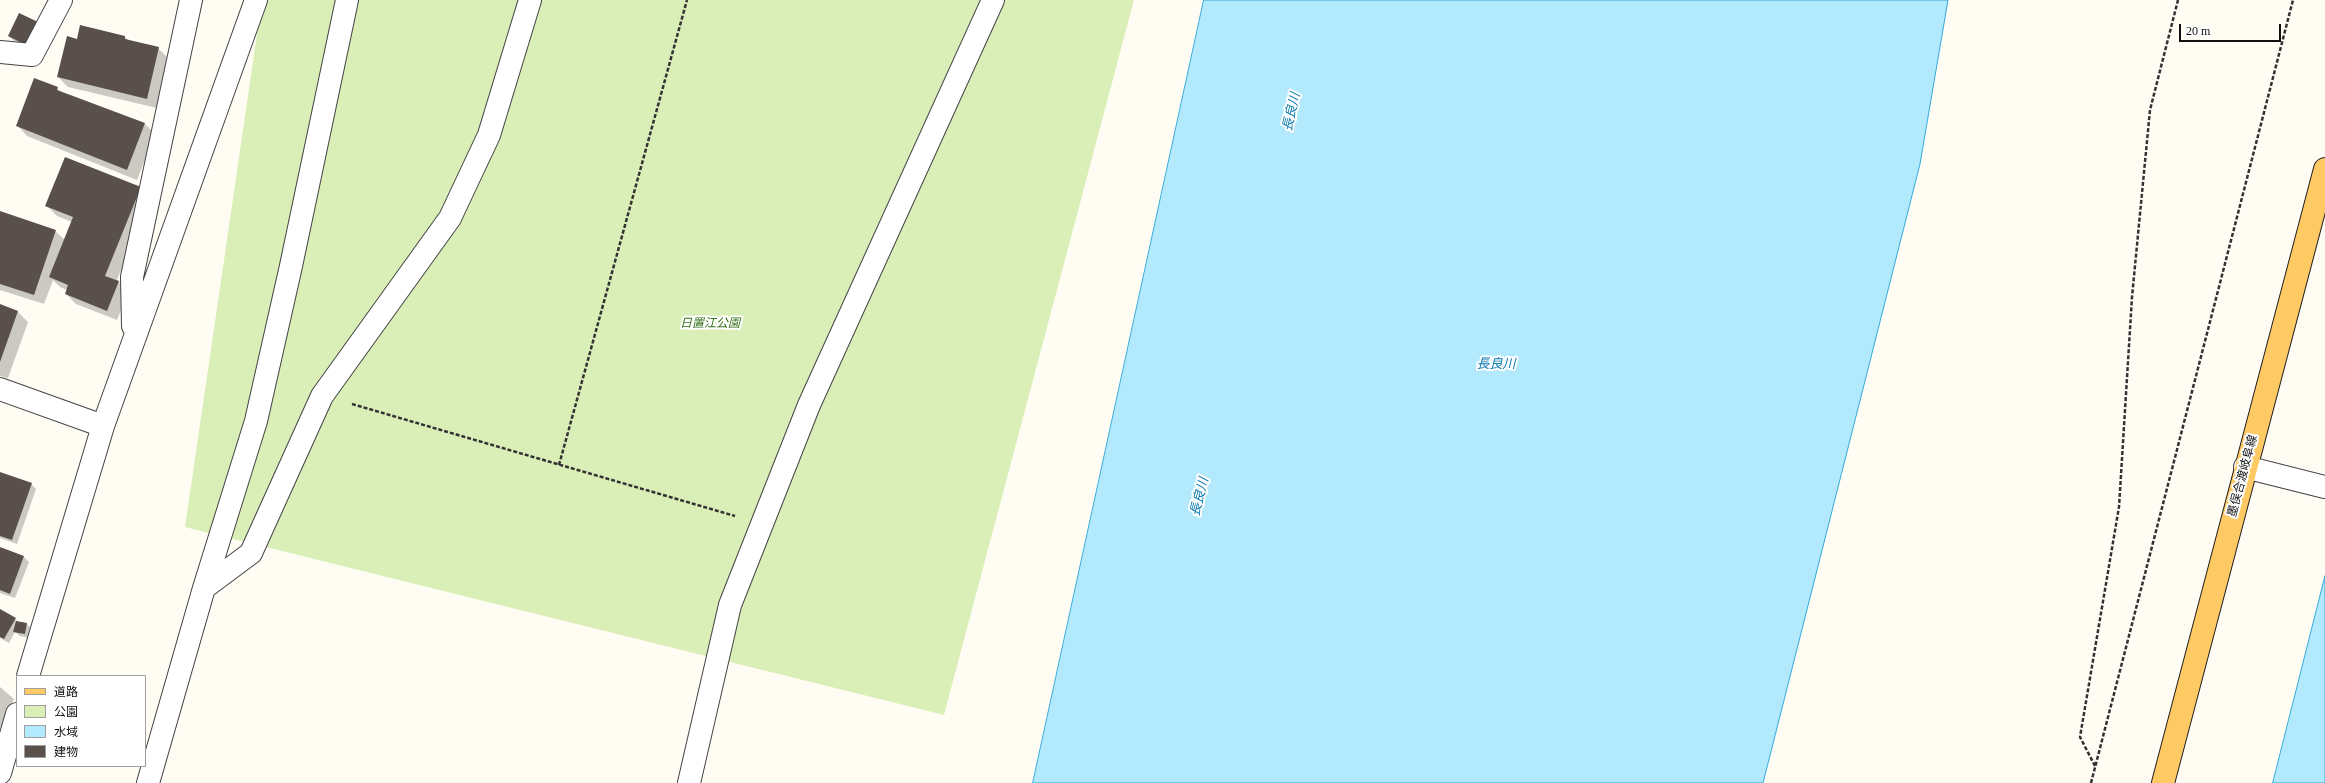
<!DOCTYPE html>
<meta charset="utf-8">
<style>
body{margin:0}
#map{position:relative;width:2325px;height:783px;overflow:hidden;background:#fffcf4;font-family:"Times New Roman","Noto Sans JP",serif}
canvas{display:block}
.legend{position:absolute;left:16px;top:675px;width:130px;height:92px;box-sizing:border-box;background:#fff;border:1px solid #9f9f9f;margin:0;padding:5px 7px;list-style:none;font-size:12px;color:#101010}
.legend li{display:flex;align-items:center;gap:8px;height:20px}
.legend b{width:20px;border:1px solid #9f9f9f}
.scale{position:absolute;left:2179px;top:24px;width:102px;height:18px;box-sizing:border-box;border:2px solid #101010;border-top:0;padding-left:5px;font-size:12px;line-height:14px;white-space:nowrap;color:#101010;-webkit-text-stroke:3px #fff;paint-order:stroke}
</style>
<div id="map">
<canvas width="2325" height="783"></canvas>
<ul class="legend">
<li><b style="height:5px;background:#ffc964"></b>道路</li>
<li><b style="height:11px;background:#daefb8"></b>公園</li>
<li><b style="height:11px;background:#b2e9fc"></b>水域</li>
<li><b style="height:11px;background:#5a504b"></b>建物</li>
</ul>
<div class="scale">20 m</div>
</div>
<script>
const g = document.querySelector('canvas').getContext('2d');
g.lineJoin = 'round';
function fill(path, color) { g.fillStyle = color; g.fill(path, 'evenodd'); }
function stroke(path, color, width, dash) { g.strokeStyle = color; g.lineWidth = width; g.lineCap = dash ? 'butt' : 'round'; g.setLineDash(dash || []); g.stroke(path); }
function label(font, color, halo, rows, align = 'center') {
  g.font = font + ' "Times New Roman","Noto Sans JP",serif'; g.lineWidth = 4; g.setLineDash([]); g.textBaseline = 'middle'; g.strokeStyle = halo; g.fillStyle = color; for (const [text, x, y, turn = 0] of rows) {
    g.save(); g.translate(x, y); g.rotate((+turn || 0) * Math.PI / 180); g.textAlign = isNaN(turn) ? turn : align; if (halo) g.strokeText(text, 0, 0); g.fillText(text, 0, 0); g.restore();
  }
}
fill(new Path2D(`
 M262 0H1134L944 715 185 527Z`), '#daefb8');
const water = new Path2D(`
 M1204 0H1948L1920 164 1763 783H1033Z
 M2325 576V783H2273Z`);
fill(water, '#b2e9fc');
stroke(water, '#32aadb', 1);
fill(new Path2D(`
 M38 23 33 50 14 41 9 36Z
 M125 37 129 41 158 48 168 58 157 108 68 87 58 77 78 40Z
 M57 88 62 93 145 124 155 134 137 180 27 136 17 125Z
 M65 158 150 198 117 280 128 292 117 320 76 304 66 294 67 290 60 287 53 280 44 304 0 290V212L55 231 65 240 72 222 57 216 47 206Z
 M0 305 18 312 28 322 8 378 0 376Z
 M0 473 31 484 36 489 17 544 0 538Z
 M0 548 24 557 29 562 15 598 0 593Z
 M0 610 19 622 27 624 32 629 30 638 20 636 15 632 9 643 0 638Z
 M0 687 14 699 0 729Z`), '#0003');
fill(new Path2D(`
 M19 13 38 22 28 46 8 36Z
 M80 25 125 36V39L159 47 147 99 57 77 67 36 77 39Z
 M34 78 58 87 57 90 145 123 127 170 16 126Z
 M65 157 141 187 105 276 119 281 107 311 65 294 68 285 49 277 73 217 45 206Z
 M0 211 56 230 34 295 0 284Z
 M0 304 18 311 0 362Z
 M0 472 32 483 12 540 0 536Z
 M0 547 24 556 10 594 0 590Z
 M0 609 16 618 4 639 0 637Z
 M16 621 27 623 25 634 13 632Z`), '#5a504b');
const minor = new Path2D(`
 M0 52 32 55 61 0
 M133 326 132 277 191 0
 M0 389 103 426
 M2245 467 2325 487
 M204 588 251 553 322 396 450 218 489 135 530 0
 M28 676 103 426 256 0
 M0 773 17 714
 M148 783 204 588 256 421 291 266 347 0
 M689 783 730 605 809 405 993 0`);
const major = new Path2D(`
 M2163 783 2325 169`);
stroke(minor, '#434343', 24);
stroke(major, '#212121', 24);
stroke(new Path2D(`
 M352 404 735 516
 M559 465 687 0
 M2095 766 2080 737 2119 507 2132 297 2150 110 2178 0
 M2091 783 2293 0`), '#323232', 2.5, [4, 2]);
stroke(minor, '#fff', 22);
stroke(major, '#ffc964', 22);
label('italic 12px', '#347018', '#fff', [
 ["日置江公園",710,324]
]);
label('12px', '#101010', '#fff', [
 ["墨俣合渡岐阜線",2243,476,-75]
]);
label('italic 13px', '#0b7ab1', '#fff', [
 ["長良川",1292,112,-77],
 ["長良川",1496,365],
 ["長良川",1200,497,-76]
]);
</script>
